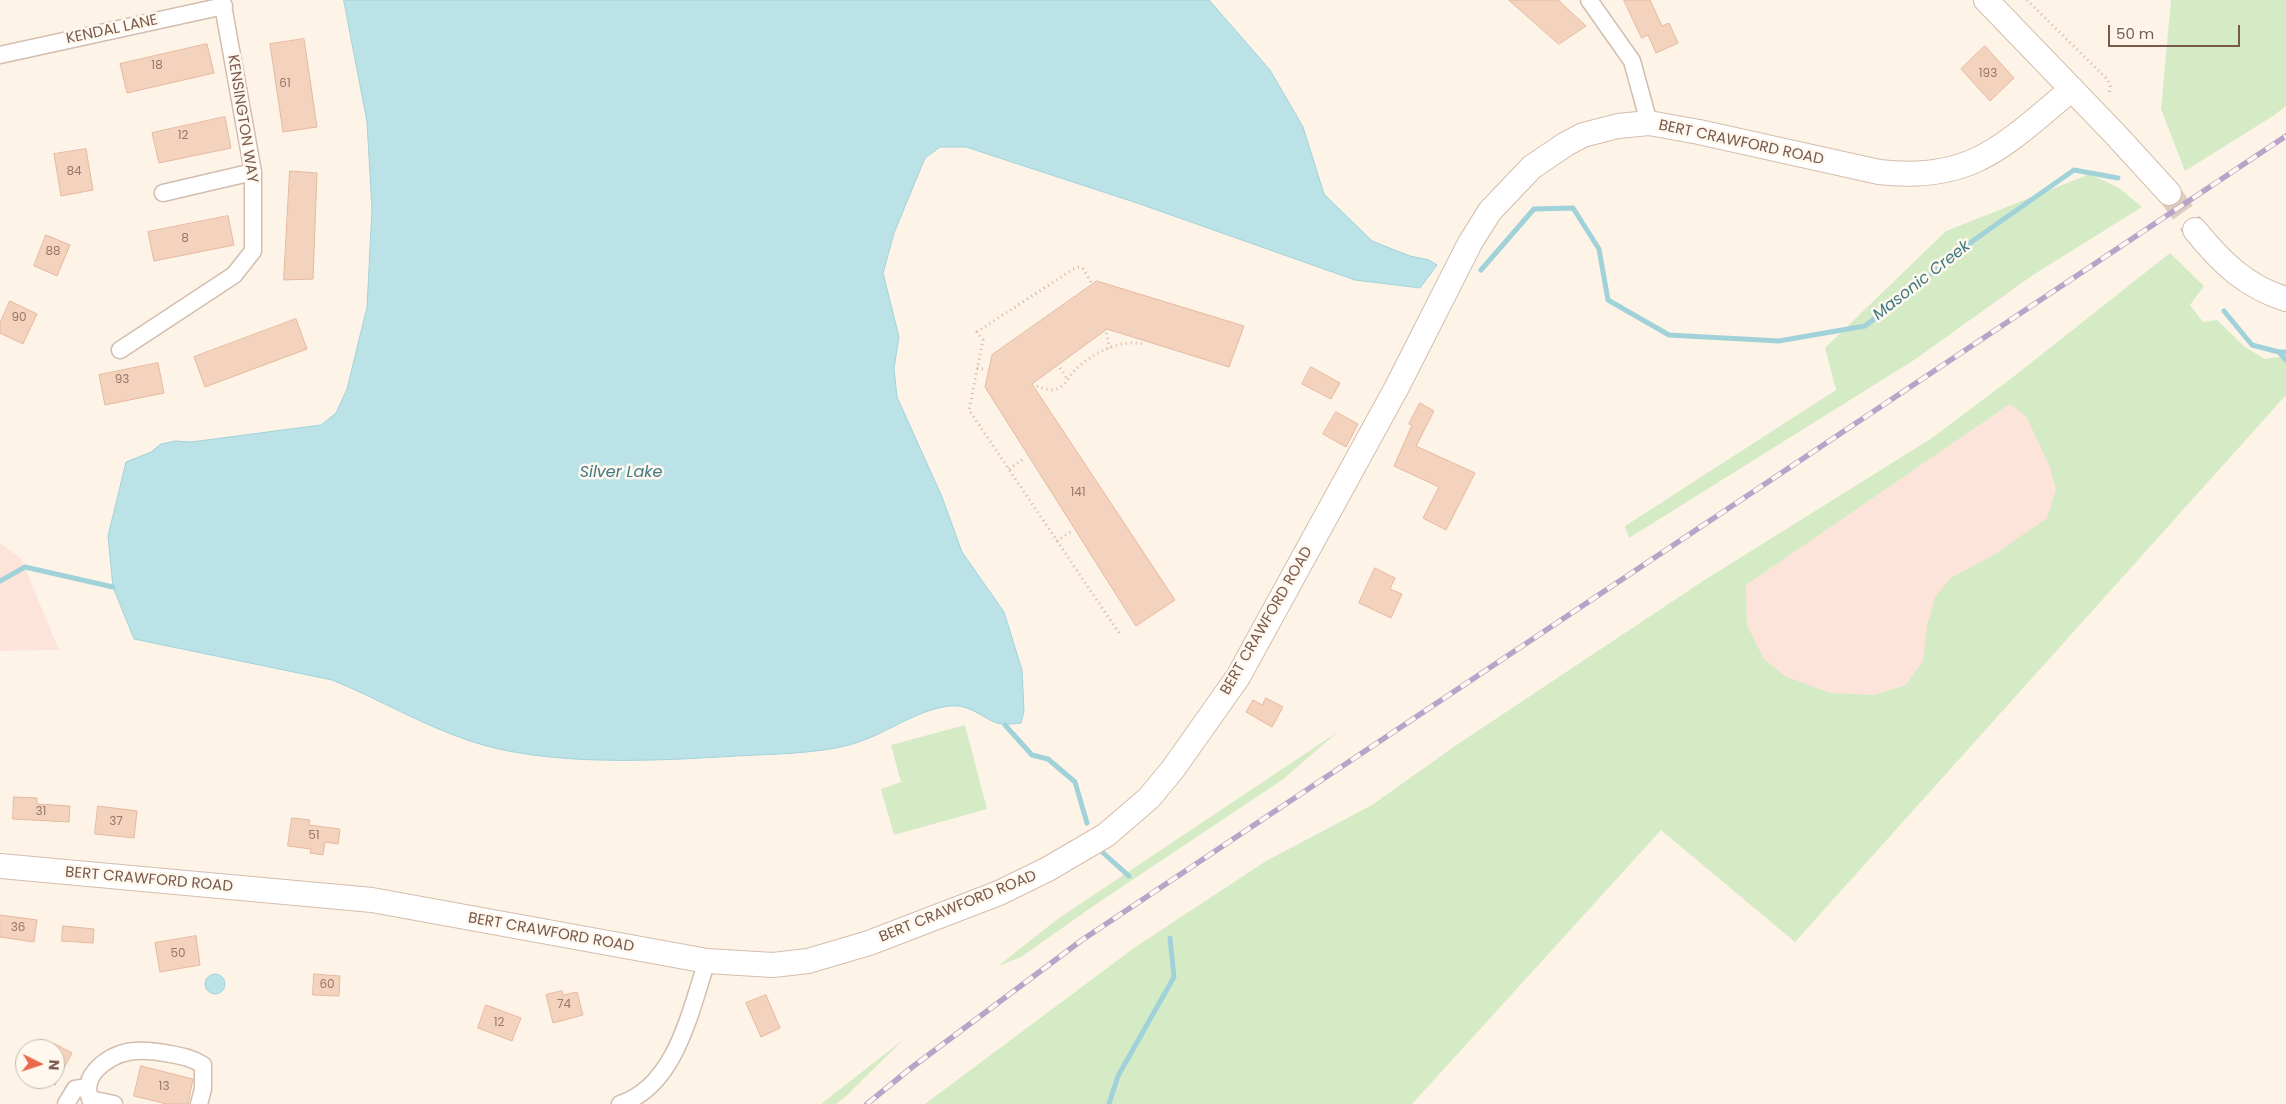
<!DOCTYPE html>
<style>
body{margin:0}
#map{position:relative;width:2286px;height:1104px;overflow:hidden;background:#fdf4e7;font-family:Poppins,sans-serif}
canvas{display:block}
.north{position:absolute;left:15px;top:1039px;width:50px;height:50px;box-sizing:border-box;background:#fff8ee;border:1px solid #c9b8ac;border-radius:50%;rotate:94deg;font-size:14px;font-weight:700;line-height:20px;text-align:center;color:#78594a}
.north::after{content:'';display:block;margin:auto;width:18px;height:22px;background:#e96a4a;clip-path:polygon(50% 0,100% 100%,50% 72%,0 100%)}
.scale{position:absolute;left:2108px;top:25px;width:132px;height:22px;box-sizing:border-box;border:2px solid #78594a;border-top:0;padding-left:6px;font-size:15px;line-height:18px;white-space:nowrap;color:#78594a;-webkit-text-stroke:4px #fff8ee;paint-order:stroke}
</style>
<div id="map">
<canvas width="2286" height="1104"></canvas>
<div class="north">N</div>
<div class="scale">50 m</div>
</div>
<script>
const g = document.querySelector('canvas').getContext('2d');
g.lineJoin = 'round';
function fill(path, color) { g.fillStyle = color; g.fill(path, 'evenodd'); }
function stroke(path, color, width, dash) { g.strokeStyle = color; g.lineWidth = width; g.lineCap = dash ? 'butt' : 'round'; g.setLineDash(dash || []); g.stroke(path); }
function label(font, color, halo, rows, align = 'center') {
  g.font = font + ' Poppins,sans-serif'; g.lineWidth = 5; g.setLineDash([]); g.textBaseline = 'middle'; g.strokeStyle = halo; g.fillStyle = color; for (const [text, x, y, turn = 0] of rows) {
    g.save(); g.translate(x, y); g.rotate((+turn || 0) * Math.PI / 180); g.textAlign = isNaN(turn) ? turn : align; if (halo) g.strokeText(text, 0, 0); g.fillText(text, 0, 0); g.restore();
  }
}
fill(new Path2D(`
 M2286 356V395L1795 942 1661 830 1412 1104H988L2010 404Z
 M0 543 21 558 59 650 0 651Z`), '#fde4db');
fill(new Path2D(`
 M2171 0H2286V106L2273 116 2185 171 2161 109Z
 M2090 174 2119 188 2142 207 2033 275 1914 360 1629 538 1625 526 1836 390 1825 348 1946 231Z
 M2170 253 2204 286 2190 305 2203 322 2217 320 2245 347 2265 359 2286 356V395L1795 942 1661 830 1412 1104H925L1134 948 1266 861 1372 805 1455 746 1703 581 1932 438 2013 377ZM2010 404 2026 416 2050 467 2056 490 2047 518 1995 554 1951 578 1935 597 1927 626 1923 661 1906 685 1874 695 1830 693 1785 676 1764 659 1747 625 1746 585Z
 M965 725 987 809 894 835 881 789 901 782 891 745Z
 M1339 731 1282 780 1092 907 1021 957 998 966 1059 918Z
 M904 1039 844 1098 836 1104H821Z`), '#d5ebc5');
const water = new Path2D(`
 M344 0H1209L1270 70 1303 127 1324 194 1372 241 1410 256 1429 260 1437 265 1420 288 1355 280 1140 204 966 147H940L925 158 894 233 883 273 899 337 894 368 897 397 942 497 962 552 1004 612 1022 670 1024 711 1021 723C1011 724 1001 726 992 721 978 714 967 704 950 706 914 710 884 736 849 745 815 754 771 754 736 756 655 761 547 767 470 741 422 725 379 699 332 680L134 639 113 587 108 536 126 462 151 452 161 444 175 441 191 442 321 425 336 413 347 389 367 307 372 209 367 122Z
 M205 984a10 10 0 1 1 20 0a10 10 0 1 1-20 0Z`);
fill(water, '#bbe2e7');
stroke(water, '#a1d2d9', 1);
stroke(new Path2D(`
 M1481 270 1534 209 1573 208 1599 249 1608 300 1669 335 1779 341 1865 326 1974 240 2074 170 2118 178
 M2224 311 2252 345 2279 352H2286
 M2279 352 2286 360
 M0 581 25 567 113 587
 M1005 725 1032 755 1048 759 1075 782 1087 823
 M1101 851 1129 876
 M1109 1104 1118 1076 1174 977 1170 938`), '#a1d2d9', 5);
const building = new Path2D(`
 M1509 0H1558L1586 26 1559 44Z
 M1624 0H1650L1662 26 1669 23 1678 43 1656 53 1648 35 1642 38Z
 M304 39 317 127 283 132 270 44Z
 M207 44 214 73 127 93 120 64Z
 M1985 46 2014 78 1990 101 1961 69Z
 M225 117 231 148 159 163 152 133Z
 M86 149 93 190 61 196 54 154Z
 M290 171 317 173 313 279 284 280Z
 M228 216 234 245 154 261 148 232Z
 M46 235 70 245 57 276 34 266Z
 M1097 281 1244 326 1229 367 1107 329 1032 384 1175 600 1136 626 985 387 992 355Z
 M10 301 37 314 23 344 0 333V323Z
 M296 319 307 349 205 387 194 357Z
 M158 363 164 393 105 405 99 375Z
 M1311 367 1340 383 1331 399 1302 384Z
 M1420 403 1434 411 1416 446 1475 473 1446 530 1423 518 1439 487 1394 466 1412 425 1409 424Z
 M1336 412 1358 424 1346 447 1323 434Z
 M1375 568 1395 578 1390 589 1402 594 1391 618 1359 603Z
 M1266 698 1283 707 1272 727 1246 712 1253 700 1262 705Z
 M14 797 37 798V804L70 806 69 822 13 819Z
 M98 806 137 811 134 838 95 834Z
 M292 818 310 820 309 825 340 829 338 844 325 842 323 855 310 853 311 849 288 846Z
 M0 915 37 920 34 942 0 937Z
 M63 926 94 929 93 943 62 941Z
 M196 936 200 965 160 972 155 943Z
 M314 974 340 976 339 996 313 995Z
 M562 991 563 995 577 992 583 1015 553 1023 546 995Z
 M766 995 780 1028 761 1037 746 1003Z
 M486 1005 521 1018 512 1041 478 1028Z
 M55 1044 72 1053 55 1085Z
 M141 1066 193 1079 188 1104H167L134 1096Z`);
fill(building, '#f3d2be');
stroke(building, '#e6b89e', 1);
stroke(new Path2D(`
 M2169 193 2195 230`), '#dccdc0', 24, [24, 12]);
const street = new Path2D(`
 M1589 0 1632 61 1649 123
 M0 55 224 6
 M163 193 253 172
 M120 350 234 275 253 251V172L222 0
 M66 1104 75 1089 88 1087
 M114 1104 90 1099C86 1088 89 1078 96 1070 117 1048 142 1048 170 1054 182 1056 192 1058 203 1065V1089L199 1104
 M620 1104C676 1086 690 1011 707 961`);
const secondary = new Path2D(`
 M1986 0 2115 134 2169 193
 M2195 230C2221 262 2246 287 2286 299
 M0 866 372 900 707 961 773 965 808 961 869 943 999 893 1048 869 1106 835 1149 798 1173 769 1238 677 1397 387 1470 243 1490 211 1532 167 1566 144 1583 135 1618 126 1649 123 1699 132 1879 172C1973 183 2005 144 2072 89`);
stroke(street, '#d2bdaf', 19);
stroke(secondary, '#d5bdac', 26);
stroke(new Path2D(`
 M2027 0 2108 80 2110 86 2109 96
 M1091 282 1083 269 1079 267 1073 269 977 332 983 340 969 410 1121 636
 M1106 333 1110 348
 M977 368 987 370
 M1060 368 1067 379
 M1037 386C1044 389 1053 392 1060 387 1066 384 1070 374 1076 369 1093 353 1119 339 1143 344
 M1009 469 1025 458
 M1057 541 1072 531`), '#d8b5a1', 3, [1, 4]);
stroke(street, '#fff', 16);
stroke(secondary, '#fff', 24);
const rail = new Path2D(`
 M867 1104 911 1068 1082 940 2286 136`);
stroke(rail, '#b7a4c8', 5.5);
stroke(rail, '#fff8ee', 4, [11]);
label('12px', '#977767', null, [
 ["18",157,66],
 ["193",1988,74],
 ["61",285,84],
 ["12",183,136],
 ["84",74,172],
 ["8",185,239],
 ["88",53,252],
 ["90",19,318],
 ["93",122,380],
 ["141",1078,493],
 ["31",41,812],
 ["37",116,822],
 ["51",314,836],
 ["36",18,928],
 ["50",178,954],
 ["60",327,985],
 ["74",564,1005],
 ["12",499,1023],
 ["13",164,1087]
]);
label('15px', '#78594a', '#fff8ee', [
 ["KENDAL LANE",112,30,-12],
 ["KENSINGTON WAY",242,119,81],
 ["BERT CRAWFORD ROAD",1741,143,12],
 ["BERT CRAWFORD ROAD",1267,621,-60],
 ["BERT CRAWFORD ROAD",149,880,5],
 ["BERT CRAWFORD ROAD",958,907,-22],
 ["BERT CRAWFORD ROAD",551,933,10]
]);
label('italic 16px', '#407b84', '#fff8ee', [
 ["Masonic Creek",1922,281,-38],
 ["Silver Lake",621,473]
]);
</script>
